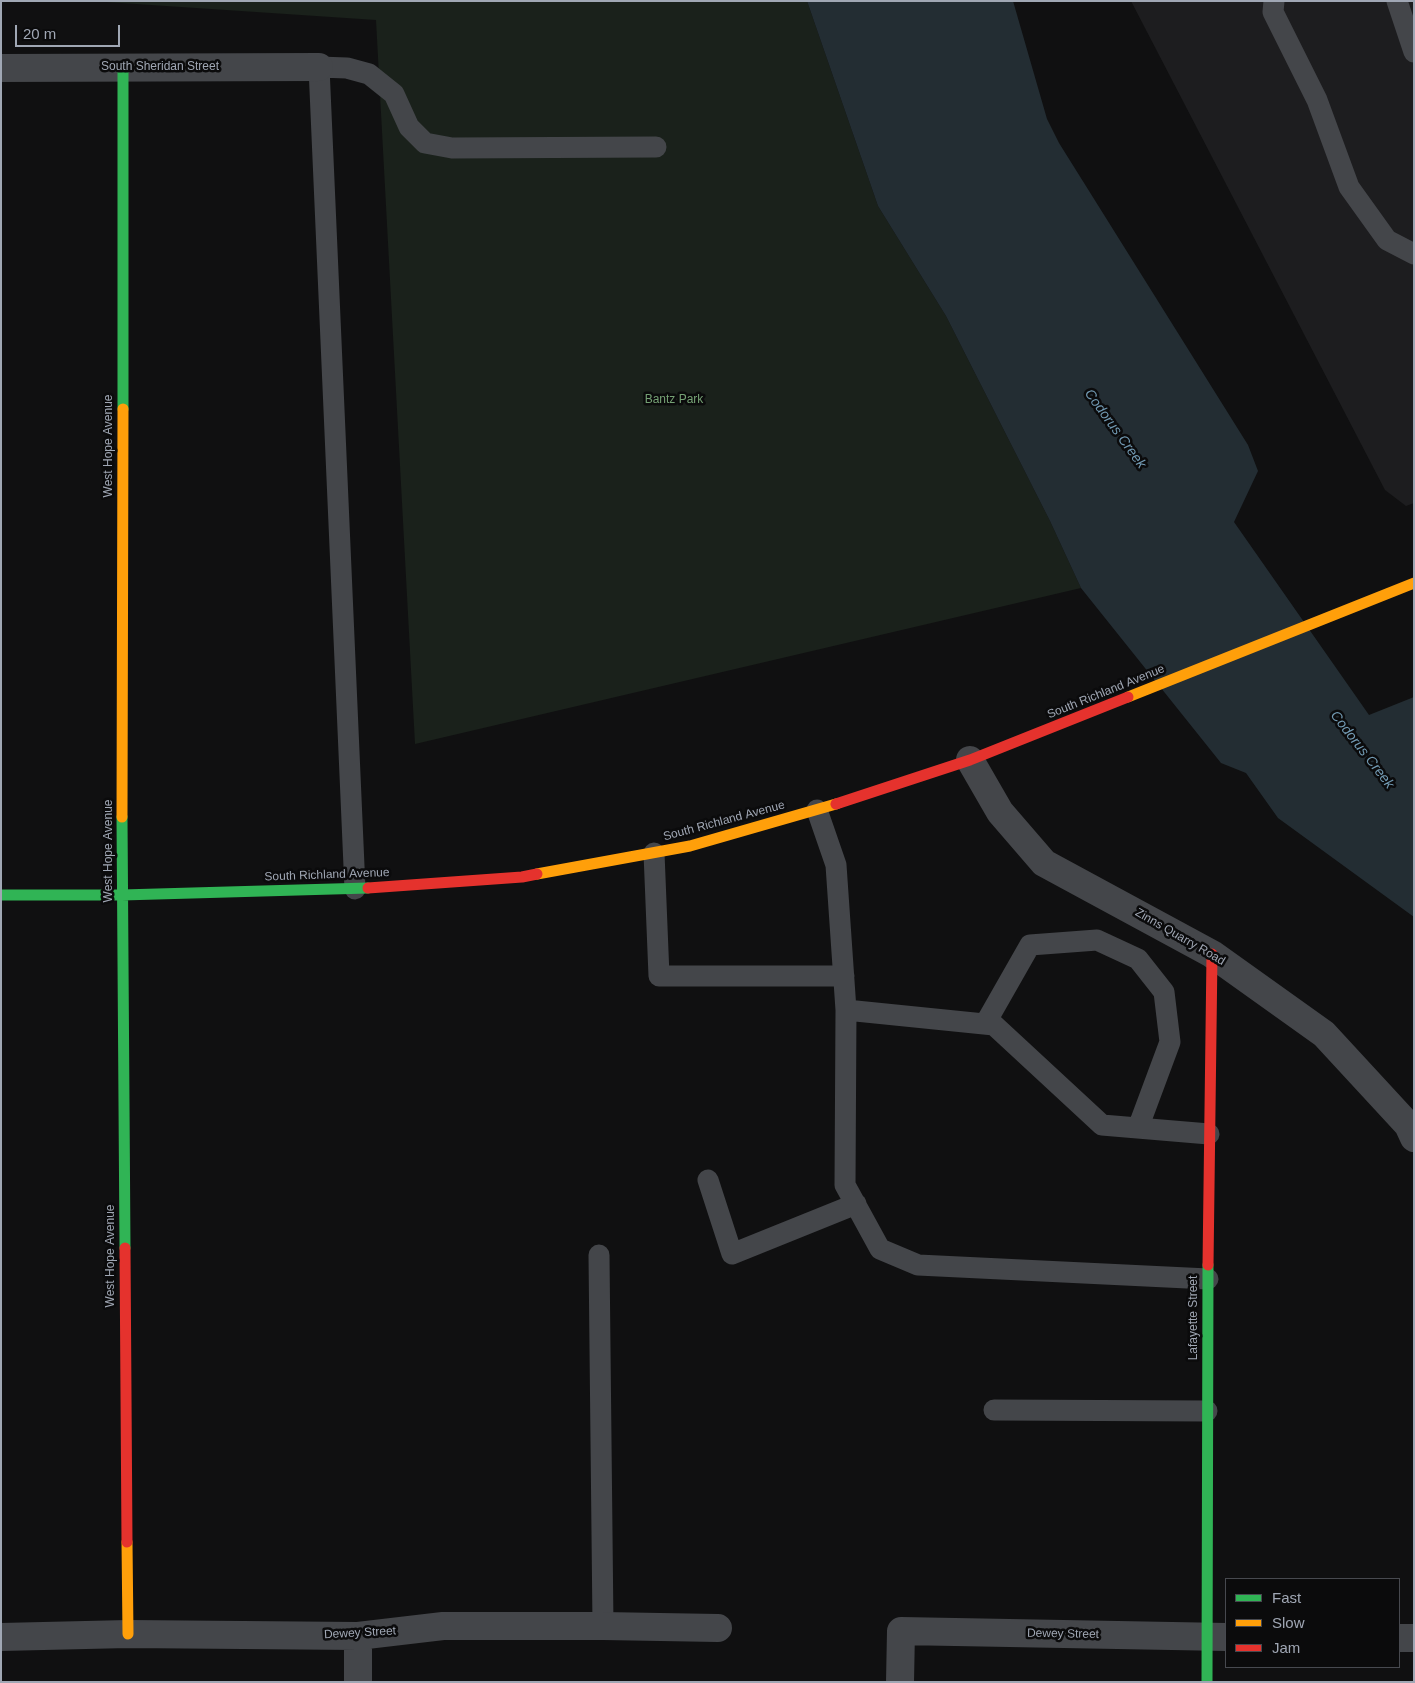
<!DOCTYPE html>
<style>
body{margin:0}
#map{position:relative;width:1415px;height:1683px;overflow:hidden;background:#101011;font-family:Arial,sans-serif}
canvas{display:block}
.frame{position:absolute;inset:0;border:2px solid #a0a7b4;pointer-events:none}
.legend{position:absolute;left:1225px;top:1578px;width:175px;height:90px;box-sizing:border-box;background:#0b0b0c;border:1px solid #47494f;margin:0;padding:6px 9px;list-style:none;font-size:15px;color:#a0a7b4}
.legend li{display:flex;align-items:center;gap:10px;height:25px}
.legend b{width:25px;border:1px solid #47494f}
.scale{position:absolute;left:15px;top:25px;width:105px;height:22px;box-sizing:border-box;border:2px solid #a0a7b4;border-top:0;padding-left:6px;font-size:15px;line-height:18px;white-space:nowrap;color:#a0a7b4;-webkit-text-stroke:4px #0b0b0c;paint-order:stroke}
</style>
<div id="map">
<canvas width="1415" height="1683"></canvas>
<div class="frame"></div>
<ul class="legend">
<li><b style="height:6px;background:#30b455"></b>Fast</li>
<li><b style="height:6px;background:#ff9f0a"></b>Slow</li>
<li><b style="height:6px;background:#e5322d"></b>Jam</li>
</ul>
<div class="scale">20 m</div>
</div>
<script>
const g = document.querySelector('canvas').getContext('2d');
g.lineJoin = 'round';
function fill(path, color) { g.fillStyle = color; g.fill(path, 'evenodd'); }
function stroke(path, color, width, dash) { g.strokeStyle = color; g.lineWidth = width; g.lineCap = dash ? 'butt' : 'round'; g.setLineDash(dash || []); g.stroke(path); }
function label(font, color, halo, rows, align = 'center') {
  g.font = font + ' Arial,sans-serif'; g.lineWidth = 5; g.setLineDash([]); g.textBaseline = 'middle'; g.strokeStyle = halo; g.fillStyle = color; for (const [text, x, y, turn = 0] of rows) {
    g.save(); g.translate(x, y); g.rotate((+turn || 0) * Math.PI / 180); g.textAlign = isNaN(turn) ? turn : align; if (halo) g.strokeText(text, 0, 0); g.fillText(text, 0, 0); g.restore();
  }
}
fill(new Path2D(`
 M1131 1H1414V503L1406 506 1385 490Z`), '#1d1d1f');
fill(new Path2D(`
 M91 1H807L878 206 946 316 1050 521 1081 588 415 744 376 20Z`), '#1a211b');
fill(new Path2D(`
 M807 1H1013L1047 119 1059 143 1248 445 1258 471 1234 522 1369 715 1414 697V917L1278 818 1246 773 1221 763 1081 588 1050 521 946 316 878 206Z`), '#232d33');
stroke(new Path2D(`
 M1274 1 1273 12 1317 100 1349 187 1387 240 1414 254
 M1397 1 1414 52
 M817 810 836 865 846 1010 994 1025 1102 1125 1209 1134
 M654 853 659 976H844
 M355 889 319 67 347 68 369 74 394 94 409 127 425 143 452 148 656 147
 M846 1010 845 1185 880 1249 918 1265 1208 1279
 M985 1024 1030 945 1097 940 1138 959 1164 992 1170 1042 1138 1128
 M708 1180 732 1254 856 1204
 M599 1255 603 1626
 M994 1410 1207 1411`), '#44464a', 21);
stroke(new Path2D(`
 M1 68 319 67
 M970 760 1000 812 1044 863 1212 954 1324 1034 1408 1125 1414 1138
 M358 1636V1682
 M1 1637 128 1634 358 1636 443 1626H603L718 1628
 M1399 1638H1414
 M900 1682 901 1631 1226 1637`), '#44464a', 28);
stroke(new Path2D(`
 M123 409V68
 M122 817 125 1248
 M1 895H122L368 888
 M1207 1682 1208 1265`), '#30b455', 11);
stroke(new Path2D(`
 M1128 697 1414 583
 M122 817 123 409
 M537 874 690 846 836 804
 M127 1542 128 1634`), '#ff9f0a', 11);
stroke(new Path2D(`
 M836 804 970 760 1128 697
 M368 888 522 877 537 874
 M125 1248 127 1542
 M1208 1265 1212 954`), '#e5322d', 11);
label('12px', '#a0a7b4', '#0b0b0c', [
 ["South Sheridan Street",160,67],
 ["West Hope Avenue",109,446,-90],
 ["South Richland Avenue",1106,692,-22],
 ["South Richland Avenue",724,821,-15],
 ["West Hope Avenue",109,851,-90],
 ["South Richland Avenue",327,875,-2],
 ["Zinns Quarry Road",1180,937,30],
 ["West Hope Avenue",111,1256,-90],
 ["Lafayette Street",1194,1318,-90],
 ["Dewey Street",360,1633,-3],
 ["Dewey Street",1063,1634,1]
]);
label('12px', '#75a174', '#0b0b0c', [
 ["Bantz Park",674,400]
]);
label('italic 14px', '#729ab3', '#0b0b0c', [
 ["Codorus Creek",1115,429,54],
 ["Codorus Creek",1362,750,52]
]);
</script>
